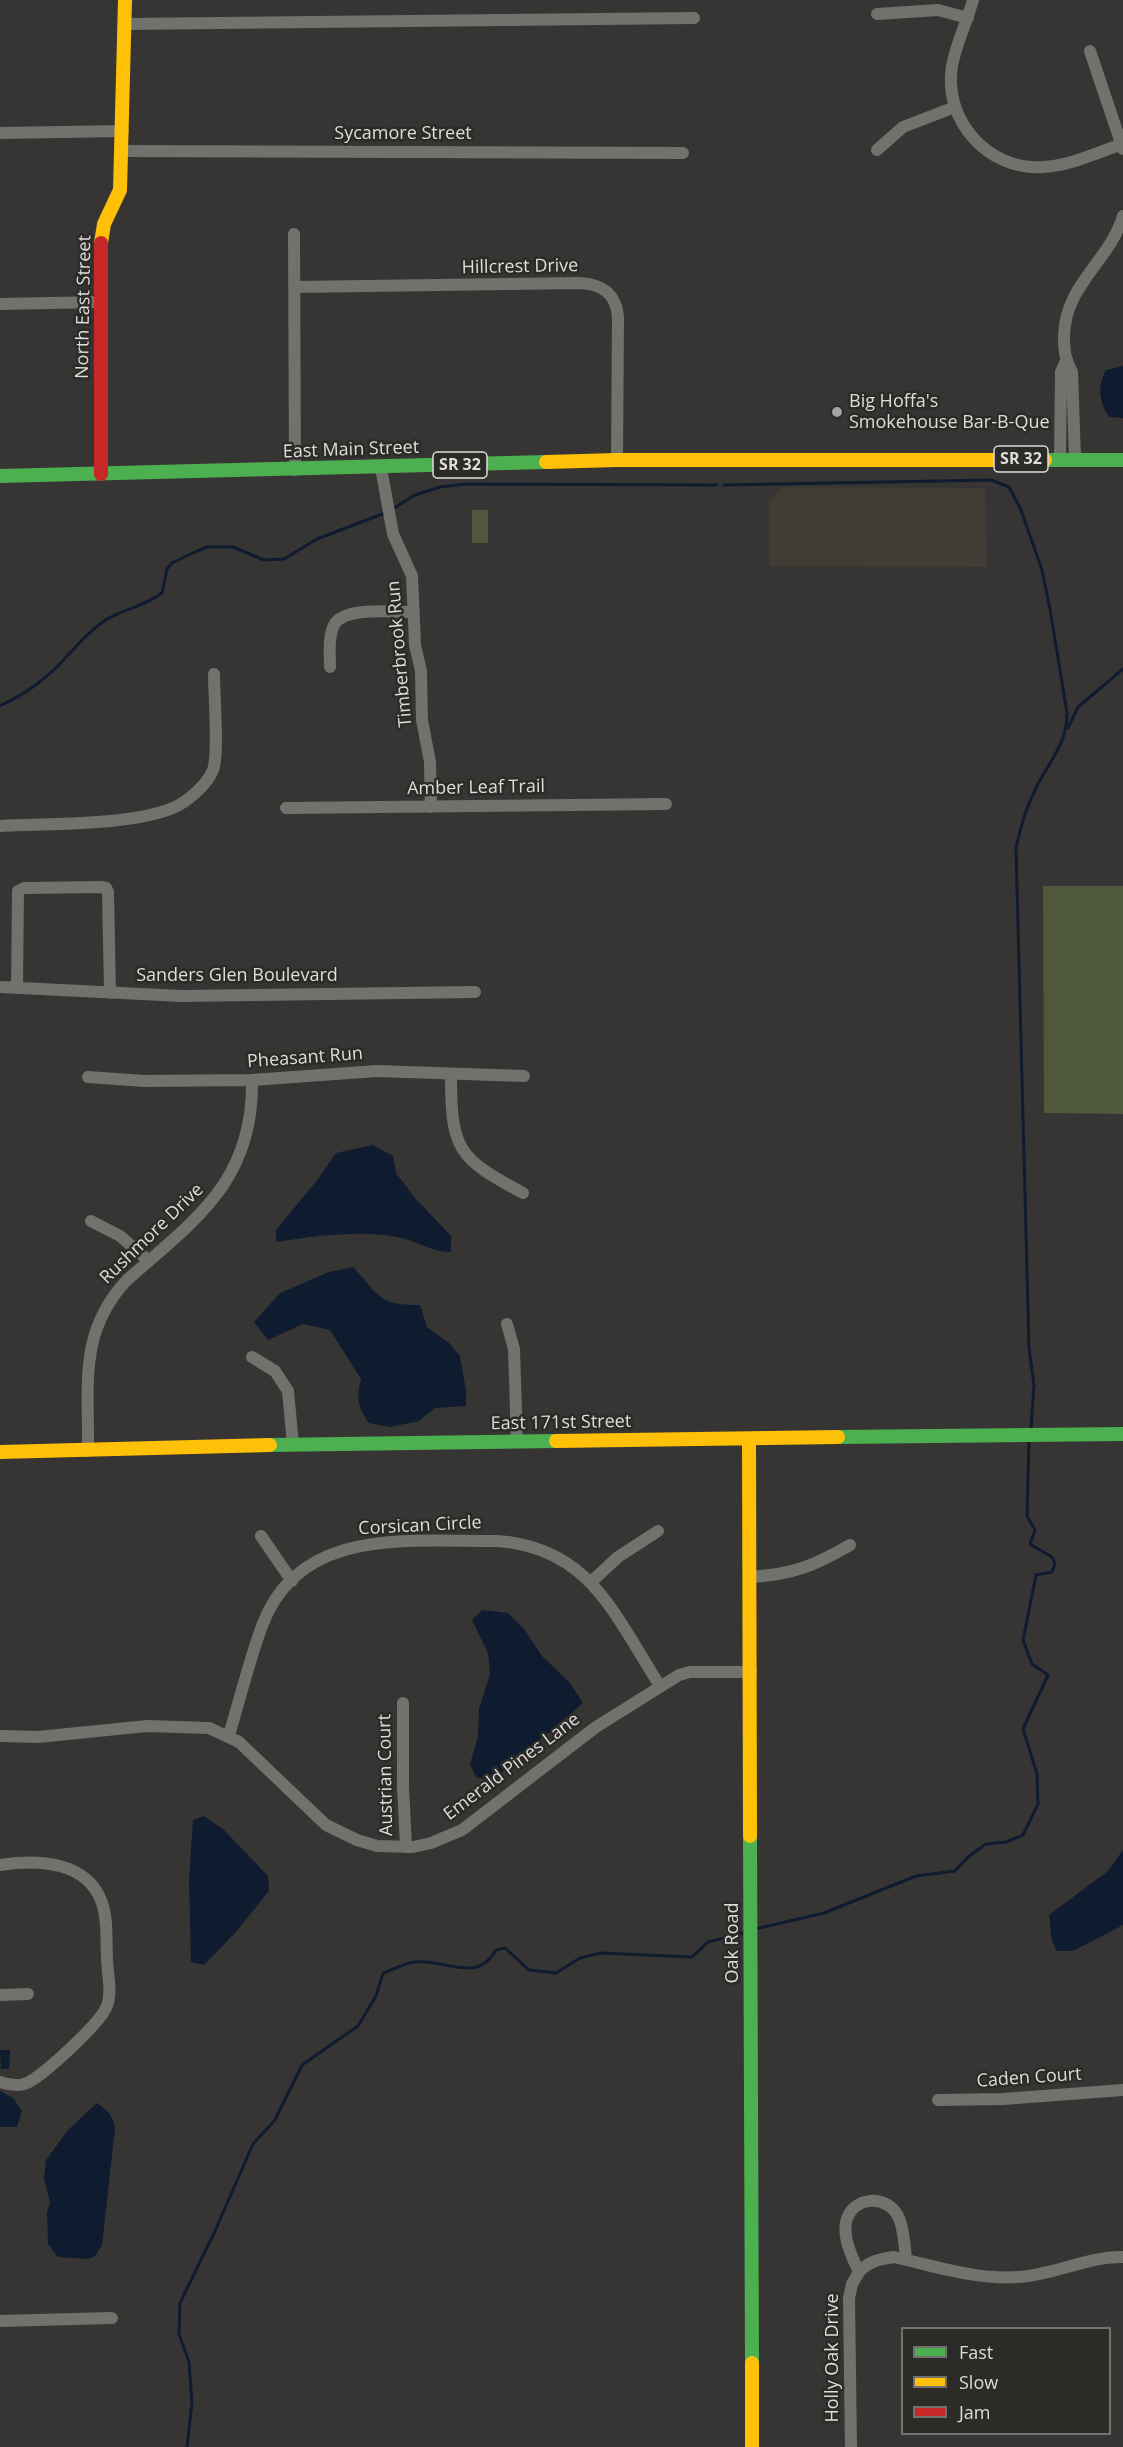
<!DOCTYPE html>
<style>
body{margin:0}
#map{position:relative;width:1123px;height:2447px;overflow:hidden;background:#373533;font-family:"Open Sans",sans-serif}
canvas{display:block}
.legend{position:absolute;left:901px;top:2327px;width:210px;height:108px;box-sizing:border-box;background:#2d2b28;border:2px solid #747270;margin:0;padding:8px 10px;list-style:none;font-size:18px;color:#dfdddb}
.legend li{display:flex;align-items:center;gap:12px;height:30px}
.legend b{width:30px;border:2px solid #747270}
</style>
<div id="map">
<canvas width="1123" height="2447"></canvas>
<ul class="legend">
<li><b style="height:8px;background:#4caf50"></b>Fast</li>
<li><b style="height:8px;background:#ffc107"></b>Slow</li>
<li><b style="height:8px;background:#c62828"></b>Jam</li>
</ul>
</div>
<script>
const g = document.querySelector('canvas').getContext('2d');
g.lineJoin = 'round';
function fill(path, color) { g.fillStyle = color; g.fill(path, 'evenodd'); }
function stroke(path, color, width, dash) { g.strokeStyle = color; g.lineWidth = width; g.lineCap = dash ? 'butt' : 'round'; g.setLineDash(dash || []); g.stroke(path); }
function label(font, color, halo, rows, align = 'center') {
  g.font = font + ' "Open Sans",sans-serif'; g.lineWidth = 5; g.setLineDash([]); g.textBaseline = 'middle'; g.strokeStyle = halo; g.fillStyle = color; for (const [text, x, y, turn = 0] of rows) {
    g.save(); g.translate(x, y); g.rotate((+turn || 0) * Math.PI / 180); g.textAlign = isNaN(turn) ? turn : align; if (halo) g.strokeText(text, 0, 0); g.fillText(text, 0, 0); g.restore();
  }
}
fill(new Path2D(`
 M782 487 985 488 987 567 769 566V501Z`), '#413c34');
fill(new Path2D(`
 M472 510H488V543H472Z
 M1043 886H1123V1114L1044 1113Z`), '#4f573d');
fill(new Path2D(`
 M1123 366V418L1110 417C1099 405 1097 385 1106 370Z
 M373 1145 393 1156 396 1173 415 1198 451 1236V1252C433 1253 415 1240 397 1237 358 1230 315 1236 276 1242V1230L318 1179 336 1153Z
 M353 1267C380 1295 376 1305 420 1305L427 1327 449 1343 460 1356 466 1391V1406L435 1408 419 1421 390 1427 369 1423C358 1409 356 1396 361 1379L330 1330 303 1324 268 1340 254 1322 280 1293 329 1272Z
 M482 1610 508 1613 524 1629 542 1656 570 1683 583 1703 492 1781 476 1777 470 1764 478 1736 479 1709 490 1674 488 1653 472 1620Z
 M204 1816 224 1830 268 1876 269 1891 235 1933 204 1965 191 1962 189 1880 193 1820Z
 M1123 1850V1925L1073 1951H1057L1052 1941 1049 1915 1108 1871Z
 M0 2050H10L9 2069H1Z
 M0 2091 13 2098 22 2111 17 2127H0Z
 M97 2103C107 2110 113 2115 115 2128L102 2245 95 2256 89 2259 58 2257 48 2244 47 2212 50 2203 44 2178 46 2160 68 2130Z`), '#0f1b2f');
stroke(new Path2D(`
 M724 485 991 480 1009 487 1021 510 1042 570 1050 609 1067 713C1067 746 1048 762 1035 790 1026 808 1020 829 1016 848L1029 1348 1034 1385 1031 1429
 M391 510 415 495 440 487 466 484 717 485
 M0 706C17 698 33 688 47 676 67 659 82 636 104 621 122 609 144 607 162 593L167 569 172 563 197 551 207 547H233L264 560 284 559 317 539 385 513
 M1068 728 1078 707 1123 669
 M755 1929 824 1913 916 1876 955 1871 968 1857 986 1844 1006 1842 1023 1835 1038 1804 1037 1774 1023 1729 1048 1675 1032 1664 1023 1640 1036 1575 1052 1572 1055 1564 1052 1557 1030 1544 1035 1530 1027 1516 1029 1441
 M187 2447 192 2403 189 2362 179 2334 180 2303 215 2231 253 2144 275 2120 302 2065 358 2026 376 1996 383 1973C393 1970 404 1963 414 1962 445 1958 476 1985 496 1950L505 1948 529 1970 556 1973 580 1958 601 1953 692 1957 708 1942 746 1932`), '#0f1b2f', 3);
stroke(new Path2D(`
 M973 0C967 22 956 44 952 66 943 120 988 171 1043 167 1070 166 1098 152 1123 144
 M877 14 938 10 968 18
 M124 24 694 18
 M1090 51 1123 149
 M0 133 123 131
 M877 150 903 127 955 107
 M123 151 683 153
 M294 234 295 470
 M294 287 579 283C602 284 616 293 618 317L617 460
 M0 304 101 302
 M1060 459 1061 372 1066 361
 M1075 459 1072 372C1065 360 1064 350 1064 336 1065 284 1110 261 1123 216
 M381 468 393 534 412 576 415 645 421 671 422 720 430 762 431 807
 M330 667C330 654 328 638 334 625 344 606 395 612 414 612
 M286 808 666 804
 M0 826C49 823 129 826 173 808 187 802 207 785 213 770 219 754 214 695 214 674
 M0 987 182 996 475 992
 M17 988 18 891 24 888 101 887 106 888 108 892 110 993
 M451 1074C451 1149 457 1158 523 1193
 M88 1077 144 1081 252 1080 377 1071 524 1076
 M91 1221 120 1236 149 1261
 M507 1324 514 1349 517 1442
 M252 1357 275 1371 288 1391 293 1444
 M88 1451C89 1385 78 1332 127 1280 195 1220 254 1181 252 1080
 M261 1536 292 1581
 M751 1577C794 1574 814 1566 850 1545
 M591 1582 618 1557 658 1531
 M403 1703V1786L406 1847
 M229 1735C240 1699 249 1661 262 1626 299 1525 411 1542 497 1541 590 1547 615 1616 660 1686
 M0 1736 38 1737 147 1726 209 1728 239 1742 326 1825 357 1840 377 1846 413 1847 431 1843 462 1830 596 1727 679 1675 690 1672H751
 M0 1865C37 1859 88 1861 102 1903 108 1920 106 1940 107 1958 107 1973 113 1994 106 2008 98 2025 44 2075 27 2083 18 2087 9 2085 0 2082
 M0 1995 28 1994
 M938 2100 1003 2099 1123 2090
 M906 2260C905 2247 904 2231 899 2218 889 2194 852 2195 846 2222 843 2239 852 2257 859 2272 869 2261 880 2259 894 2257 935 2266 976 2280 1018 2277 1054 2275 1088 2256 1123 2257
 M0 2321 112 2318
 M851 2447 849 2298 852 2284 859 2272`), '#71716d', 12);
stroke(new Path2D(`
 M1045 460H1123
 M0 476 546 462
 M838 1437 1123 1434
 M270 1445 556 1441
 M750 1836 752 2363`), '#4caf50', 14);
stroke(new Path2D(`
 M101 243 104 224 120 190 125 0
 M546 462 617 460H1045
 M749 1439 750 1836
 M556 1441 838 1437
 M0 1452 270 1445
 M752 2363V2447`), '#ffc107', 14);
stroke(new Path2D(`
 M101 243V474`), '#c62828', 14);
for (const [x, y, r, color] of [
 [837,412,6,"#a4a2a0"]
]) { const dot = new Path2D(); dot.arc(x, y, r, 0, 2 * Math.PI); g.fillStyle = color; g.fill(dot); stroke(dot, '#2d2b28', 2); }
for (const [x, y, w] of [
 [1021,459,54],
 [460,465,54]
]) { const box = new Path2D(); box.roundRect(x - w / 2, y - 13, w, 26, 4.5); g.fillStyle = '#2d2b28'; g.fill(box); stroke(box, '#dfdddb', 1.5); }
label('bold 16px', '#dfdddb', null, [
 ["SR 32",1021,459],
 ["SR 32",460,465]
]);
label('18px', '#dfdddb', '#2d2b28', [
 ["Sycamore Street",403,134],
 ["Hillcrest Drive",520,267,-1],
 ["North East Street",84,307,-89],
 ["East Main Street",351,450,-2],
 ["Timberbrook Run",400,654,-95],
 ["Amber Leaf Trail",476,788,-1],
 ["Sanders Glen Boulevard",237,976],
 ["Pheasant Run",305,1058,-4],
 ["Rushmore Drive",152,1234,-44],
 ["East 171st Street",561,1423,-1],
 ["Corsican Circle",420,1526,-3],
 ["Emerald Pines Lane",512,1767,-37],
 ["Austrian Court",386,1775,-91],
 ["Oak Road",733,1943,-90],
 ["Caden Court",1029,2078,-4],
 ["Holly Oak Drive",833,2358,-90]
]);
label('18px', '#dfdddb', '#2d2b28', [
 ["Big Hoffa's",849,402],
 ["Smokehouse Bar-B-Que",849,423]
], 'left');
</script>
